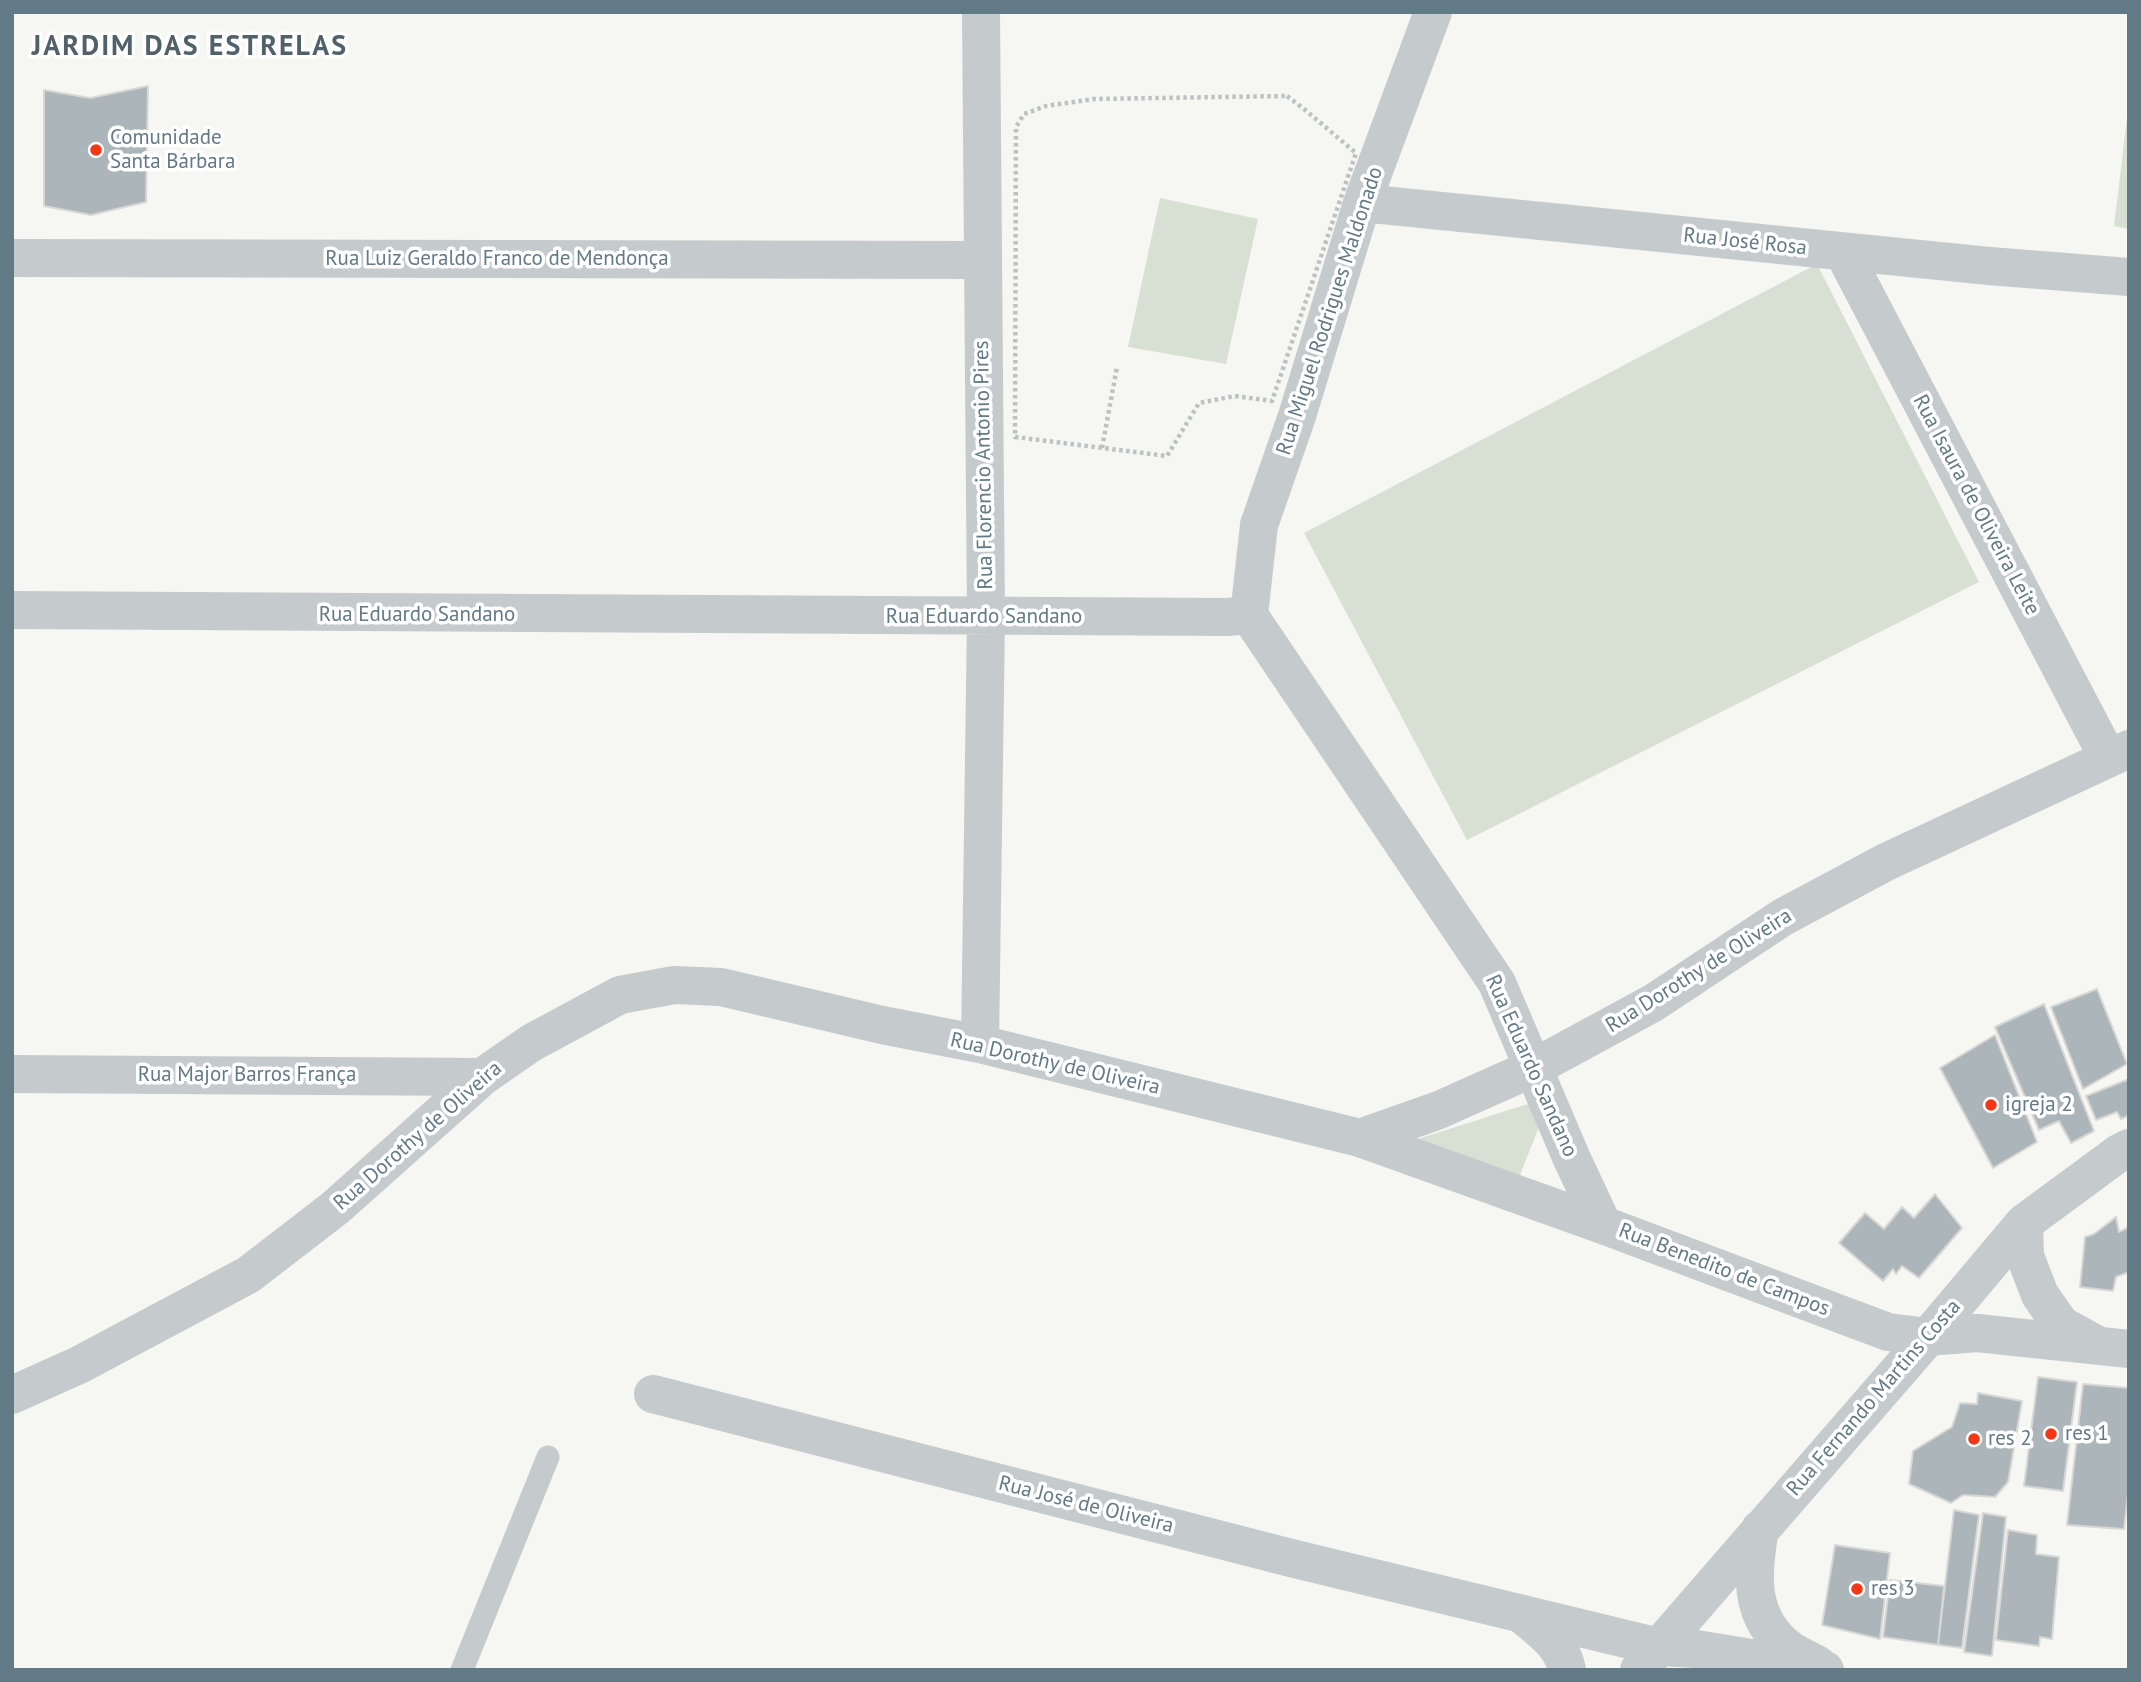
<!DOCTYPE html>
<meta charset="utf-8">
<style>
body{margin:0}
#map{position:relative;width:2141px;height:1682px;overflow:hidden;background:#f6f6f2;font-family:"PT Sans",sans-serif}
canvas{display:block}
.frame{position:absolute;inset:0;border:14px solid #627986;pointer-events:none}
</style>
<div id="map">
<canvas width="2141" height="1682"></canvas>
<div class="frame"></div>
</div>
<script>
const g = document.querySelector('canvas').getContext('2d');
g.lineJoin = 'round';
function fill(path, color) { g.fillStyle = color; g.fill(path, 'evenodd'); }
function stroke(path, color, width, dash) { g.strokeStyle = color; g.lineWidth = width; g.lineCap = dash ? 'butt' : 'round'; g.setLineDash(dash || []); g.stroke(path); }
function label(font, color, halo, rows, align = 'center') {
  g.font = font + ' "PT Sans",sans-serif'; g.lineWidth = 7; g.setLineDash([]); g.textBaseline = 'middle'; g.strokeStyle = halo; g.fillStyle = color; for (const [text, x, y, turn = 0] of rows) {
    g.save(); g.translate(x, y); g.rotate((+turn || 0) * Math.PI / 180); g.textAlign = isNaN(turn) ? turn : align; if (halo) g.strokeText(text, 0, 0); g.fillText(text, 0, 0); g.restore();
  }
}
fill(new Path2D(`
 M2128 110H2129V229L2114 226Z
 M1160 198 1258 219 1226 364 1128 347Z
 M1817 264 1979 582 1467 840 1304 533Z
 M1534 1102 1541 1122 1518 1180 1418 1139Z`), '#d8dfd3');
const building = new Path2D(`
 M148 86 146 202 91 215 44 206V90L90 98Z
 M2097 989 2127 1064 2083 1089 2051 1007Z
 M2044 1004 2094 1131 2071 1143 2059 1121 2039 1130 1995 1027Z
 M1995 1035 2037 1142 1993 1168 1940 1068Z
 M2129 1079V1115L2121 1119 2117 1112 2096 1120 2086 1096Z
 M1935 1194 1962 1228 1919 1278 1902 1266 1896 1274 1893 1269 1883 1281 1839 1243 1865 1213 1884 1229 1902 1207 1914 1218Z
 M2116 1217 2119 1232 2129 1227V1272L2116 1277 2113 1291 2080 1287 2085 1237 2094 1234Z
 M2038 1377 2077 1382 2063 1491 2024 1486Z
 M2083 1384 2129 1388V1485L2124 1529 2067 1525Z
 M1978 1393 2022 1401 2008 1482 1995 1497 1963 1495 1951 1503 1909 1484 1913 1451 1952 1427 1960 1403 1977 1404Z
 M1954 1510 1979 1515 1962 1648 1938 1645Z
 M1983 1513 2006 1517 1992 1656 1964 1652Z
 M2008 1530 2037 1535 2036 1554 2059 1557 2052 1639 2040 1637 2039 1646 1996 1640Z
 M1835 1545 1890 1553 1880 1639 1822 1625Z
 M1890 1580 1944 1586 1938 1645 1883 1637Z`);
fill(building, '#acb6ba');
stroke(building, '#d7d7d5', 2);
stroke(new Path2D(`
 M1287 96 1304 109 1356 153 1272 401 1235 396 1199 403 1167 456 1015 437 1016 127 1024 114 1046 106 1094 99Z
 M1102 448 1117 367`), '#bec1c3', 4.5, [3.5, 3.5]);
stroke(new Path2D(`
 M462 1670 548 1457`), '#c5cacc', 23);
stroke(new Path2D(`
 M1362 203 1989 266 2129 277
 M1843 252 2108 758
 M12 258 982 260
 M12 610C417 616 822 617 1227 617L1249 615 1497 983 1572 1159 1603 1225
 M1249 615 1259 525 1297 416 1362 203 1433 12
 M980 1044 986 617 981 12
 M12 1074 482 1077
 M1360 1138 1603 1225 1888 1332 1928 1337 1977 1333 2129 1349
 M2024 1223 2025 1256 2040 1295 2061 1325 2094 1343
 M653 1394 1291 1558 1659 1647 1696 1649 1825 1670
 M12 1395 79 1365 248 1275 335 1208 482 1077 531 1043 620 995 674 985 721 987 882 1025 980 1044 1360 1138 1439 1110 1533 1068 1653 1003 1783 917 1886 862 2129 749
 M1760 1529C1752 1574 1748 1618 1789 1649 1798 1655 1809 1660 1818 1665
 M1521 1614C1539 1629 1563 1645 1567 1670
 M1639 1670 1928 1337 2024 1223 2119 1153 2129 1148`), '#c5cacc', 38);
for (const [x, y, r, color] of [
 [96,150,7,"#f43714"],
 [1991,1105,7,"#f43714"],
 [2051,1434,7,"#f43714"],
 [1974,1439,7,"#f43714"],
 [1857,1589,7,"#f43714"]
]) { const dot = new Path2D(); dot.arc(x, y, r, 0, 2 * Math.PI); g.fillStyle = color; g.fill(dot); stroke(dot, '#fff', 2.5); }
label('21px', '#627986', '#fff', [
 ["Comunidade",110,138],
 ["Santa Bárbara",110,162],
 ["igreja 2",2005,1105],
 ["res 1",2065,1434],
 ["res 2",1988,1439],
 ["res 3",1871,1589]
], 'left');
label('21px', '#627986', '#fff', [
 ["Rua José Rosa",1745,242,6],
 ["Rua Luiz Geraldo Franco de Mendonça",497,259],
 ["Rua Miguel Rodrigues Maldonado",1330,311,-72],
 ["Rua Florencio Antonio Pires",984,465,-91],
 ["Rua Isaura de Oliveira Leite",1976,505,62],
 ["Rua Eduardo Sandano",417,615],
 ["Rua Eduardo Sandano",984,617],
 ["Rua Dorothy de Oliveira",1699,971,-32],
 ["Rua Dorothy de Oliveira",1055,1064,13],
 ["Rua Eduardo Sandano",1531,1066,66],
 ["Rua Major Barros França",247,1075],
 ["Rua Dorothy de Oliveira",418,1136,-41],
 ["Rua Benedito de Campos",1724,1270,21],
 ["Rua Fernando Martins Costa",1874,1398,-49],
 ["Rua José de Oliveira",1086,1505,14]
]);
g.letterSpacing = '2px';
label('bold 28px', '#51616a', '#fff', [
 ["JARDIM DAS ESTRELAS",190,47]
]);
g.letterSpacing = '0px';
</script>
